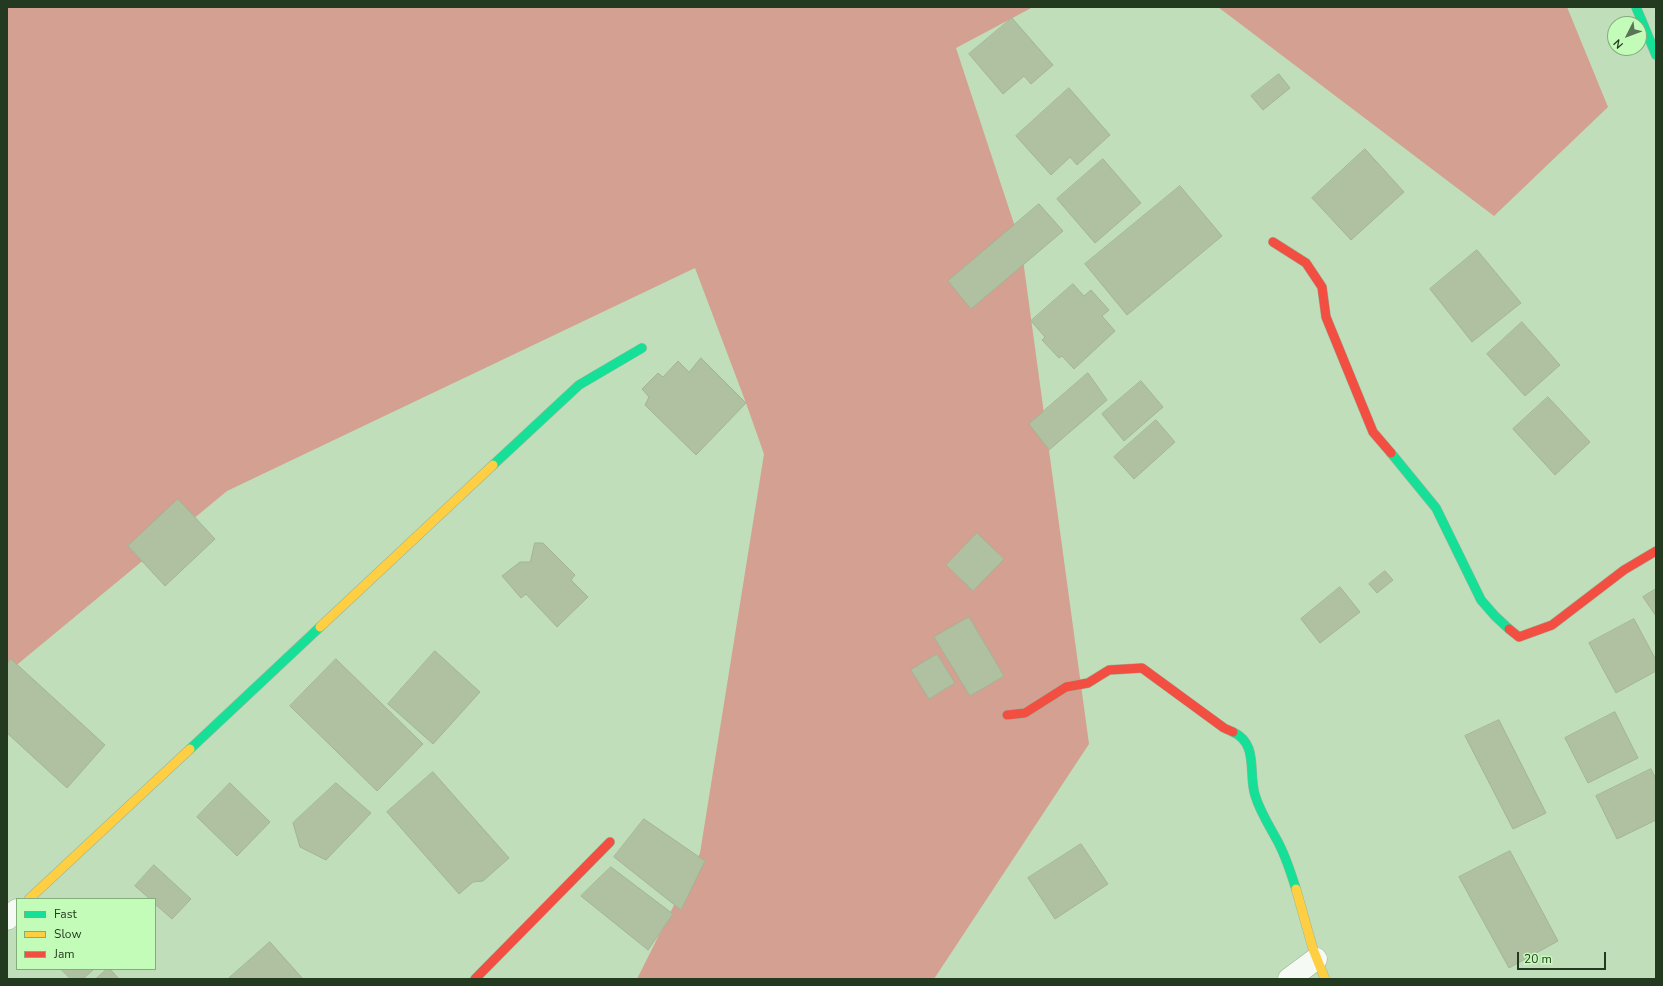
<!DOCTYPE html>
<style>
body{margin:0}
#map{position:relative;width:1663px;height:986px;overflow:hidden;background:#c0deba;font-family:"Nunito Sans",sans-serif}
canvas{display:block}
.frame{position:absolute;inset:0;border:8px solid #243a20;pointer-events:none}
.legend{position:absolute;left:16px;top:898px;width:140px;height:72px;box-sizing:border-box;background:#c3fbb8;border:1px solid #83ae7b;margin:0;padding:5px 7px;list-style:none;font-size:12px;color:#243a20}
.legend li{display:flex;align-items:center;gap:8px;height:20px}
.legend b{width:20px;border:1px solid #83ae7b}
.north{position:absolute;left:1607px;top:16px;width:40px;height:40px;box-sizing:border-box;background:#c3fbb8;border:1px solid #83ae7b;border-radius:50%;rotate:228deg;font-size:11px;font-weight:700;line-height:16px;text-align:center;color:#243a20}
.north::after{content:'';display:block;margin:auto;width:14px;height:18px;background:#5b7356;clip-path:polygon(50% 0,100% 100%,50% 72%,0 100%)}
.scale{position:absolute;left:1517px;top:952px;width:89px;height:18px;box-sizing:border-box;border:2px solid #243a20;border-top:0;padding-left:5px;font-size:12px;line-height:14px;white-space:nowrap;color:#243a20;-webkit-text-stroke:3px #c3fbb8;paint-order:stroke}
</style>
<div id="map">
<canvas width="1663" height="986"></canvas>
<div class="frame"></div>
<ul class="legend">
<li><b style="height:5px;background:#16e098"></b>Fast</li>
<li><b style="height:5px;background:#ffcf43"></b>Slow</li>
<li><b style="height:5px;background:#f24e42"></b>Jam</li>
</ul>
<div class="north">N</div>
<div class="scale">20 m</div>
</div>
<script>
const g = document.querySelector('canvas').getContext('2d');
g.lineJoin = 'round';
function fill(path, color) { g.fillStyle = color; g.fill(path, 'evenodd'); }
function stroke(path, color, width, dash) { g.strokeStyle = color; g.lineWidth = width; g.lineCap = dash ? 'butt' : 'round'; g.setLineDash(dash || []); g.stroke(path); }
fill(new Path2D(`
 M7 7H1033L956 48 1021 245 1089 744 934 979H637L700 853 764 454 746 403 695 268 227 491 7 673Z
 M1218 7H1567L1608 107 1494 216Z`), '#d3a091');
const building = new Path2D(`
 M1012 18 1053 65 1031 84 1024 76 1003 94 969 54Z
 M1279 74 1290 88 1263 110 1251 96Z
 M1069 88 1110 135 1077 165 1070 157 1051 175 1016 136Z
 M1365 149 1404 192 1351 240 1312 198Z
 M1103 159 1141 203 1095 243 1057 199Z
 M1180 186 1222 236 1127 315 1085 264Z
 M1039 204 1063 231 971 309 948 281Z
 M1477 250 1521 303 1472 342 1430 289Z
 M1073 284 1084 296 1091 290 1109 310 1102 316 1115 331 1074 369 1062 356 1059 358 1042 340 1045 337 1031 321Z
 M1522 322 1560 365 1525 396 1487 354Z
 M701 358 746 403 696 455 645 405 649 397 642 389 658 373 663 377 678 361 689 372Z
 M1088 373 1107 400 1049 450 1029 424Z
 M1141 381 1163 407 1124 441 1102 414Z
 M1548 397 1590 442 1555 475 1513 429Z
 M1156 420 1175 442 1134 479 1114 457Z
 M178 499 215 539 165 586 128 546Z
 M977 533 1004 559 973 591 946 565Z
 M535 543H543L575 575 571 580 588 597 557 627 526 594 521 598 502 576 520 562H530Z
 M1385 571 1393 580 1377 593 1369 584Z
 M1340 587 1360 612 1320 643 1301 619Z
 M1656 589V616L1643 597Z
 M969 617 1004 676 970 696 934 637Z
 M1634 619 1656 660V671L1616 693 1589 643Z
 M435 651 480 692 433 744 388 704Z
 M937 654 955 683 929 699 911 670Z
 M11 659 105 745 67 788 7 733V664Z
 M336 659 423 744 377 791 290 706Z
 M1615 712 1638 758 1588 783 1565 738Z
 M1499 720 1546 813 1513 829 1465 736Z
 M1651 769 1656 779V820L1617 839 1596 796Z
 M433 772 509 858 483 881 473 882 459 894 387 812Z
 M230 783 270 822 237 856 197 817Z
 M336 783 371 813 326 860 300 847 293 823Z
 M644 819 705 861 681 910 614 857Z
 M1081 844 1108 884 1055 919 1028 878Z
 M1510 851 1558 941 1509 968 1459 877Z
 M154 865 191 899 172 919 155 904V899H150L135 886Z
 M611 867 673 914 648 950 581 896Z
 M270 942 303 979H228Z
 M61 969H94L83 979H71Z
 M107 969H110L119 979H96Z`);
fill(building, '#b0c1a2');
stroke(building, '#a3b495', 1);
const street = new Path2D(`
 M7 919 17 910
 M1289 979 1316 959`);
const fast = new Path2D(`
 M1636 7 1656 55
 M1391 453 1436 508 1481 600 1495 616 1509 629
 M493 465 579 385 642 348
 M1233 732C1259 744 1248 773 1255 795 1260 812 1270 827 1278 842 1286 857 1291 873 1296 889
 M190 749 320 627`);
const slow = new Path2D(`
 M320 627 493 465
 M1296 889 1313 949 1325 979
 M29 899 190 749`);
const jam = new Path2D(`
 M1273 242 1306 263 1322 287 1326 317 1373 432 1391 453
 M1509 629 1519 637 1552 625 1624 570 1656 551
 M1007 715 1025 713 1066 687 1088 683 1109 670 1142 668 1224 728 1233 732
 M475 979 610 842`);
stroke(street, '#9db599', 23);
stroke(fast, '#9db599', 10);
stroke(slow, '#9db599', 10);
stroke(jam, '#9db599', 10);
stroke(street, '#f6faf5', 22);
stroke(fast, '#16e098', 9);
stroke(slow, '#ffcf43', 9);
stroke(jam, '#f24e42', 9);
</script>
